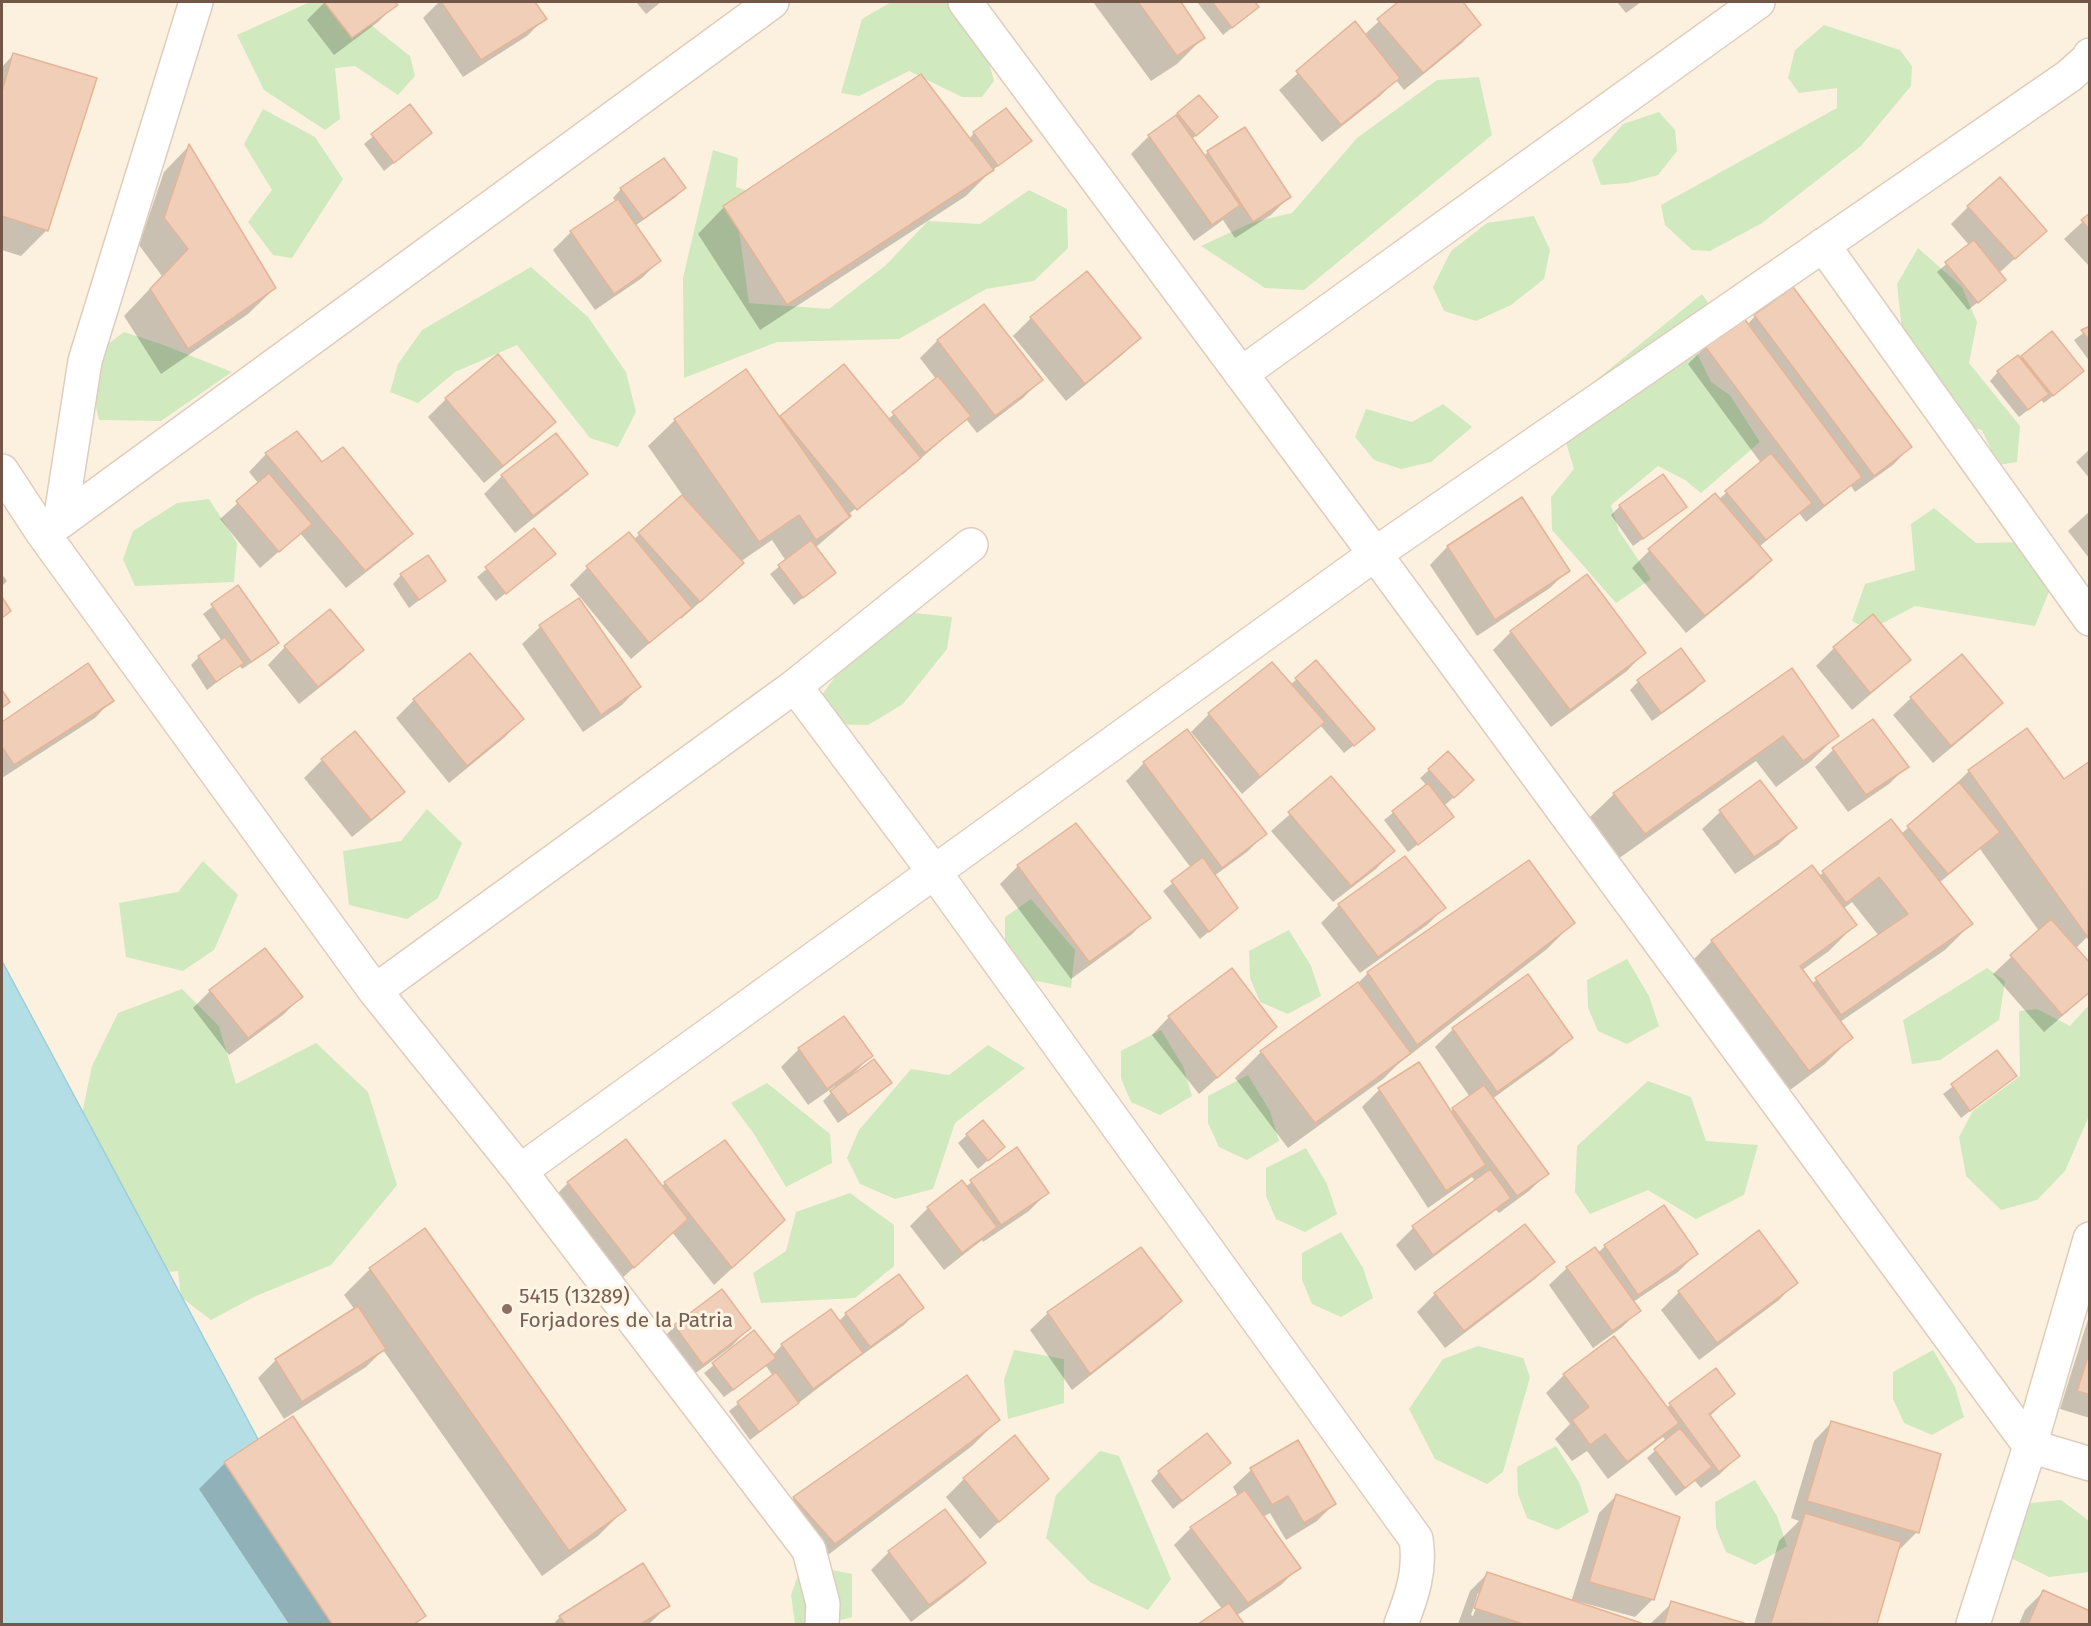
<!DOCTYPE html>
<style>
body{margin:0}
#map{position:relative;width:2091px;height:1626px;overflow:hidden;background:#fcf1df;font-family:"Fira Sans",sans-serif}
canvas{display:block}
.frame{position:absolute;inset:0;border:3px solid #725647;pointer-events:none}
</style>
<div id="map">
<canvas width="2091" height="1626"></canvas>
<div class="frame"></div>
</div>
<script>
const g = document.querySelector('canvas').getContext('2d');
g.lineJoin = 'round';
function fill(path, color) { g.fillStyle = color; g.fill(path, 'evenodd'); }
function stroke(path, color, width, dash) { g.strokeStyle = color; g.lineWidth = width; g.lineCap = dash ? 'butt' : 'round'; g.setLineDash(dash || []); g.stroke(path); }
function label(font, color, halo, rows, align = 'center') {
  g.font = font + ' "Fira Sans",sans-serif'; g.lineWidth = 6; g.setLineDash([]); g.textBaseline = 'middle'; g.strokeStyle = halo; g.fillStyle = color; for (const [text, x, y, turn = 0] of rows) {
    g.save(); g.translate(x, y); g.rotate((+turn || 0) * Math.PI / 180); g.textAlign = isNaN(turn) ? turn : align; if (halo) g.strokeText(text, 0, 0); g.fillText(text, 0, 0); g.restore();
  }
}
fill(new Path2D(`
 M310 2H342L410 56 415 76 398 95 355 66 335 68 340 119 325 130 264 90 237 35Z
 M891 2H959L974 7 994 81 982 97H962L909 71 859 96 841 93 862 19Z
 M1824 25 1900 50 1912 66 1911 86 1861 146 1762 223 1710 251 1692 250 1665 225 1661 205 1837 108V88L1799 93 1788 78 1795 50Z
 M1479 77 1492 135 1304 290 1265 288 1201 246 1253 222 1292 213 1357 138 1437 80Z
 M263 109 315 137 343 179 292 258 273 255 248 222 272 190 244 144Z
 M1659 112 1675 130 1677 151 1658 175 1628 183 1601 185 1592 160 1623 124Z
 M713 150 738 158 736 187 767 197 739 230 749 303 829 309 886 265 928 221 980 224 1029 190 1067 209 1068 248 1034 281 986 289 899 339 777 342 684 378 683 278Z
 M1534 216 1550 250 1544 279 1511 305 1476 321 1444 311 1433 287 1451 251 1487 223Z
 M1918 248 1962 287 1977 322 1969 363 2020 426 2017 462 1998 465 1982 430 1945 422 1905 358 1897 284Z
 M531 267 588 317 626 372 636 412 618 447 590 438 517 345 455 372 418 403 390 392 398 364 422 330Z
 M1702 294 1725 327 1697 353 1711 382 1730 395 1760 442 1701 493 1685 480 1658 466 1611 505 1619 531 1651 579 1616 603 1552 530 1551 497 1574 469 1559 419 1585 389Z
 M124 332 161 344 232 372 161 421 99 420 85 361Z
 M1443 404 1472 427 1431 462 1401 469 1374 460 1355 437 1366 409 1412 422Z
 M209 499 237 543 234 582 135 586 123 559 133 531 177 503Z
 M1934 508 1976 543 2026 542 2050 589 2035 626 1915 606 1870 630 1852 621 1865 584 1915 570 1911 524Z
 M905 612 952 617 947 649 903 704 868 725 827 724 821 696 866 635Z
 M427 809 462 843 438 898 407 919 349 905 343 851 401 841Z
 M203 861 238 895 214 950 183 971 126 957 119 903 178 892Z
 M1031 899 1075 950 1071 988 1022 978 1005 948V917Z
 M1289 930 1311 966 1321 996 1288 1014 1260 1002 1250 978 1249 951Z
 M1627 959 1649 996 1659 1026 1627 1044 1598 1031 1588 1008 1587 980Z
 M1987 968 2005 981 1999 1020 1940 1060 1912 1064 1903 1020Z
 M182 989 219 1026 236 1084 316 1043 368 1092 397 1185 331 1265 256 1296 211 1320 181 1297 178 1271 157 1273 75 1147 92 1066 118 1013Z
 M2089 1005V1116L2065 1171 2037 1200 2001 1210 1966 1176 1959 1137 1973 1111 2020 1076 2019 1011 2037 1009 2070 1026Z
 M1161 1030 1183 1066 1192 1096 1160 1115 1131 1102 1121 1078V1051Z
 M988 1045 1025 1068 955 1123 933 1189 895 1199 860 1184 847 1158 859 1130 911 1069 949 1075Z
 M1248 1075 1270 1111 1279 1141 1247 1160 1219 1147 1208 1123V1096Z
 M1648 1081 1691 1097 1706 1141 1758 1145 1744 1195 1696 1219 1648 1190 1590 1214 1575 1192 1577 1146Z
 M767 1083 830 1134 832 1163 786 1187 754 1134 731 1103Z
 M1306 1148 1327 1184 1337 1214 1305 1232 1276 1219 1266 1196V1168Z
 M850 1193 894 1225V1266L855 1298 761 1303 753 1273 786 1251 796 1212Z
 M1341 1232 1363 1268 1373 1298 1341 1317 1312 1304 1302 1280V1253Z
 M1478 1346 1523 1358 1530 1377 1503 1472 1487 1484 1435 1459 1409 1409 1443 1359Z
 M1014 1350 1064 1359V1403L1008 1419 1004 1380Z
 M1933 1350 1955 1387 1964 1417 1932 1435 1904 1423 1893 1399V1372Z
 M1556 1446 1579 1482 1589 1512 1557 1530 1527 1518 1518 1494 1517 1467Z
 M1100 1451 1119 1456 1171 1579 1148 1610 1090 1582 1046 1538 1056 1495Z
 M1755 1480 1777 1516 1787 1546 1755 1565 1726 1552 1716 1528 1715 1502Z
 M2061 1500 2089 1521V1572L2049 1577 2005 1555 2030 1503Z
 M802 1564 852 1574V1617L826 1624H795L791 1595Z`), '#d0e9be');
const water = new Path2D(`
 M2 961 357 1624H2Z`);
fill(water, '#b4dee5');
stroke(water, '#9bced7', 1.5);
fill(new Path2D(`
 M325 2H393L396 4 378 22 334 55 307 20Z
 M439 2H533L545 18 527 36 463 77 423 18Z
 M636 2H661L646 14Z
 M1093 2H1179L1203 38 1177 64 1151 81Z
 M1197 2H1253L1257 7 1223 35Z
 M1400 2H1461L1479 25 1462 43 1404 90 1396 80 1380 96 1322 142 1279 90 1355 23 1364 35Z
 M1617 2H1641L1626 13Z
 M13 55 47 230 21 256 2 250V67Z
 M920 76 969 139 974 133 1030 141 989 173 966 196 760 330 698 234 724 207Z
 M1199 97 1207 126 1192 139 1204 156 1208 152 1289 197 1271 215 1235 238 1223 220 1194 241 1131 154 1149 136Z
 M409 106 430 133 384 171 364 144Z
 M189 146 275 288 248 314 161 374 124 316 162 276 139 245 164 172Z
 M684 188 676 197 635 226 659 261 642 278 595 310 553 250 571 232 616 202 613 198 621 189Z
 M1968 207 2045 231 1999 273 1996 288 1968 310 1937 272 1969 245 1951 224Z
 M2090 215V267L2064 239Z
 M1087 273 1139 338 1122 355 1066 401 1013 336 1031 318Z
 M984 306 1041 380 1023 398 977 433 966 419 902 475V472L850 513 852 516 815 548 834 573 794 605 770 574 786 561 772 540 740 562 724 581 681 619 680 617 631 659 570 585 587 568 633 540 683 496 648 446 675 420 746 371 779 419 843 366 887 420 936 379 920 358 937 341Z
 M1755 316 1910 447 1893 465 1855 492 1851 486 1806 522 1799 513 1759 547 1770 560 1753 578 1686 633 1632 568 1649 551 1715 495 1718 500 1761 463 1688 364 1705 347 1747 325Z
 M2090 328V362L2074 340Z
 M2051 333 2074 379 2044 403 2041 400 2019 417 1990 381 1998 372 2020 359Z
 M498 356 554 422 537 439 484 483 428 417 446 399Z
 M556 435 586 474 568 491 515 533 484 494 502 476Z
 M2090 449V479L2076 462Z
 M266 454 322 464 411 534 393 551 346 588 300 533 260 568 220 519 259 484 249 472Z
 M1663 476 1685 507 1676 515 1633 546 1611 515 1620 506Z
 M1522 499 1568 570 1550 588 1477 636 1430 565 1447 547Z
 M2090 511V558H2089L2068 531Z
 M534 530 554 554 496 601 477 577Z
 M2 574 7 581 2 586Z
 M401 575 444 581 409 608 393 584Z
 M238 587 277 643 269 651 242 669 239 665 207 690 191 665 199 657 222 641 203 614Z
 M578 600 639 687 622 705 583 732 522 644 540 627Z
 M1511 632 1644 653 1627 671 1551 727 1493 650Z
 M285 647 362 650 344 668 299 704 268 665Z
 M1834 648 1909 660 1891 677 1852 710 1816 666Z
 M470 655 522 719 505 737 449 783 396 718 414 700Z
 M1272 664 1290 685 1297 679 1364 737 1344 753 1320 725 1242 794 1191 732 1209 714Z
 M87 665 112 700 95 718 2 778V724Z
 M1791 670 1837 736 1810 762 1776 787 1756 761 1618 859 1587 820 1614 794Z
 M1703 681 1695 690 1652 721 1630 690 1638 682Z
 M1911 698 2001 703 1983 721 1933 763 1893 715Z
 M1873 721 1907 766 1889 784 1848 812 1815 767 1833 750Z
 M2026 730 2064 781 2090 763V929L2087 937 2075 949 2090 992 2044 1032 1993 974 2039 931 1980 849 1939 883 1971 924 1945 950 1840 1022 1851 1038 1825 1064 1782 1096 1686 967 1712 941 1823 873 1901 834 1942 798 1969 771ZM1852 902 1879 936 1811 984 1801 971 1829 951 1855 925 1843 909Z
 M1186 731 1265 834 1247 852 1214 876 1228 916 1200 939 1163 891 1191 868 1126 781 1144 763Z
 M355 733 403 792 385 810 352 837 304 778 322 760Z
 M1429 770 1464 788 1444 806 1452 817 1408 852 1384 820 1427 786 1420 778Z
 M1331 778 1393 851 1376 869 1333 902 1271 831Z
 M1760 782 1795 828 1778 845 1735 874 1702 829 1720 812Z
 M1076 825 1149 917 1131 935 1071 979 1000 884 1018 866Z
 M1405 858 1444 908 1427 925 1360 973 1321 923 1339 905Z
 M1573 923 1547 949 1397 1065 1383 1079 1288 1148 1235 1078 1261 1052 1356 985 1368 973Z
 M1527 976 1571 1038 1553 1055 1492 1099 1547 1174 1529 1191 1499 1213 1496 1210 1415 1271 1396 1245 1413 1228 1476 1182 1472 1177 1428 1208 1362 1107 1379 1090 1450 1112 1470 1097 1435 1047 1453 1029Z
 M210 991 301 997 283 1015 229 1055 193 1008Z
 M1169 1017 1275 1027 1199 1094 1152 1035Z
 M799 1049 871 1056 852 1075 890 1083 881 1092 838 1123 823 1101 836 1088 835 1086 808 1105 781 1067Z
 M1997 1052 2015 1076 1961 1118 1943 1094Z
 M967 1135 1003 1147 978 1169 958 1143Z
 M626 1141 661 1187 665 1183 765 1238 714 1285 672 1232 616 1284 550 1201 568 1183Z
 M1017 1149 1047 1193 1029 1211 983 1242 982 1240 944 1270 910 1226 928 1208 962 1182 965 1187Z
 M1525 1226 1553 1262 1535 1279 1445 1348 1417 1312 1435 1294Z
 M1605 1246 1696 1254 1678 1272 1633 1302 1639 1311 1621 1328 1593 1348 1549 1285 1567 1268 1598 1253Z
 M370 1269 624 1510 598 1536 542 1576 383 1350 366 1367 284 1419 258 1378 276 1360 355 1310 344 1295Z
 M1796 1282 1779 1300 1699 1360 1661 1310 1679 1292Z
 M722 1291 749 1328 732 1346 685 1381 657 1344 675 1326Z
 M1180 1301 1162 1319 1072 1390 1030 1330 1048 1313Z
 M922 1307 904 1325 851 1363 750 1440 729 1411 773 1376 766 1366 724 1397 704 1373 754 1333 772 1356 782 1345 838 1322 846 1314Z
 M2090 1313V1418L2060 1409Z
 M1613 1338 1666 1408 1716 1370 1733 1394 1709 1417 1738 1456 1720 1474 1701 1488 1695 1481 1676 1496 1647 1458 1666 1441 1663 1437 1608 1479 1587 1451 1572 1461 1555 1439 1570 1424 1546 1393 1564 1375Z
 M967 1377 998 1420 972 1446 808 1570 768 1524 794 1498Z
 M1831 1423 1917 1532 1899 1550 1897 1549 1876 1624H1754L1779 1541 1799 1521 1791 1518 1814 1441Z
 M1015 1437 1047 1478 980 1539 946 1497 964 1479Z
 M1297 1442 1334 1504 1317 1521 1286 1540 1270 1513 1263 1517 1299 1567 1281 1585 1236 1616 1242 1624H1200L1222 1609 1174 1545 1191 1528 1238 1496 1233 1487 1251 1470Z
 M225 1463 424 1616 416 1624H289L199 1489Z
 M1220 1471 1173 1509 1151 1481 1159 1472Z
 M1616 1496 1653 1599 1635 1617 1580 1602 1579 1604 1639 1624H1458L1470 1591 1487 1574 1571 1602 1599 1513ZM1478 1593H1481L1473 1616 1471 1615Z
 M889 1552 984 1563 966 1580 911 1622 871 1570Z
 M2043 1592 2090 1612V1624H2019L2025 1610Z
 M1672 1603 1742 1624H1650Z
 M668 1606 649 1624H553L560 1617Z`), '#0003');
const building = new Path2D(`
 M324 2H395L398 5 352 38Z
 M441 2H535L547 19 481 60Z
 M1138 2H1181L1205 38 1177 56Z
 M1212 2H1255L1259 7 1232 28Z
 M1398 2H1463L1481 25 1423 73 1377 19Z
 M1355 21 1400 78 1341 125 1296 71Z
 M13 53 97 78 48 231 2 216V91Z
 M921 74 994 170 787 305 723 206Z
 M1199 95 1218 117 1196 136 1177 113Z
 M410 104 432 133 394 163 371 134Z
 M1006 108 1032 141 998 166 973 132Z
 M1176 115 1240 205 1212 225 1148 135Z
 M1245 127 1291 197 1253 222 1207 151Z
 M189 144 276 288 188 349 150 289 188 249 164 218Z
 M664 158 686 188 643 219 620 188Z
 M2000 177 2047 231 2015 259 1967 206Z
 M618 199 661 261 614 294 570 231Z
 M2090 213V230L2081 220Z
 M1974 240 2006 280 1978 303 1945 262Z
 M1087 271 1141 338 1085 384 1030 317Z
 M1793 287 1912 447 1874 476 1754 315Z
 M984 304 1043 380 995 416 937 340Z
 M1743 317 1862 477 1824 506 1704 345Z
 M2090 326V341L2081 330Z
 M2052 331 2084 371 2053 396 2021 356Z
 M498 354 556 422 503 466 445 398Z
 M2018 355 2049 394 2028 410 1997 371Z
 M844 364 921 458 857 510 780 416Z
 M746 369 850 517 816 540 799 515 759 542 674 419Z
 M938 376 971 416 925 453 892 412Z
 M297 431 322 462 343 447 413 534 365 571 265 453Z
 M556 433 588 474 533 516 501 475Z
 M1771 453 1812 503 1766 540 1725 491Z
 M269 473 312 524 279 552 236 501Z
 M1663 474 1687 507 1643 539 1619 505Z
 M1715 493 1772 560 1705 616 1648 549Z
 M682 495 744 563 700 602 638 533Z
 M1522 497 1570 571 1495 620 1447 546Z
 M534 528 556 554 506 594 485 567Z
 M629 532 692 608 649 643 586 566Z
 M811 540 836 573 803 598 778 565Z
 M428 555 446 581 419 600 400 574Z
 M1587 574 1646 653 1570 710 1510 631Z
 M238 585 279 643 251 662 211 604Z
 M2 597 11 611 2 618Z
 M579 598 641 687 601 715 539 625Z
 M330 609 364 650 318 687 284 646Z
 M1873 614 1911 660 1870 693 1833 647Z
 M225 637 244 663 216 682 198 656Z
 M1681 648 1705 681 1661 713 1637 680Z
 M470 653 524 719 467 766 413 699Z
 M1962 654 2003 703 1951 746 1910 697Z
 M1316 660 1375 729 1354 746 1295 678Z
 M1272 662 1325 722 1260 777 1208 713Z
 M88 663 114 701 14 765 2 747V722Z
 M1792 668 1839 736 1803 761 1783 736 1645 834 1613 793Z
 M2 690 10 702 2 708Z
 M1873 719 1909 767 1866 795 1832 748Z
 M2027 728 2064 779 2090 761 2088 938 1968 770Z
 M1187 729 1267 834 1222 868 1143 762Z
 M355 731 405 792 371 820 321 759Z
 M1448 751 1474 780 1454 798 1428 769Z
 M1331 776 1395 851 1351 886 1288 812Z
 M1760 780 1797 828 1754 857 1719 810Z
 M1959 782 2000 832 1948 874 1907 826Z
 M1428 783 1454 817 1418 845 1392 811Z
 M1891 819 1973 924 1841 1015 1815 978 1908 914 1879 877 1846 903 1822 871Z
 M1076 823 1151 918 1089 962 1017 865Z
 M1405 856 1446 908 1378 957 1338 904Z
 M1203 857 1238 908 1209 932 1171 881Z
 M1529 860 1575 923 1417 1045 1367 972Z
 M1812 865 1857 925 1800 966 1853 1038 1809 1071 1711 940Z
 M2051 919 2090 963V992L2062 1015 2010 955Z
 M265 948 303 997 248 1038 209 990Z
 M1232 968 1277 1027 1217 1078 1168 1016Z
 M1528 974 1573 1038 1497 1092 1452 1028Z
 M1358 982 1411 1053 1315 1123 1260 1051Z
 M844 1016 873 1056 827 1089 798 1048Z
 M1997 1050 2017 1076 1970 1111 1951 1084Z
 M874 1059 892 1083 848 1115 830 1091Z
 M1419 1062 1486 1165 1446 1191 1378 1088Z
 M1484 1085 1549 1174 1517 1196 1452 1108Z
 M983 1120 1005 1147 988 1161 966 1134Z
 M626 1139 688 1219 634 1268 567 1182Z
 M725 1140 785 1220 732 1268 664 1182Z
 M1017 1147 1049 1193 1001 1225 970 1180Z
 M1490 1169 1511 1198 1433 1255 1412 1226Z
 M962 1180 997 1227 962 1253 927 1207Z
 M1664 1205 1698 1254 1638 1295 1604 1245Z
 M1525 1224 1555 1262 1464 1331 1434 1293Z
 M425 1228 626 1510 569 1551 369 1268Z
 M1759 1230 1798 1283 1717 1343 1678 1291Z
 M1141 1247 1182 1301 1090 1374 1047 1312Z
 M1595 1247 1641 1311 1612 1331 1566 1267Z
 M899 1274 924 1308 870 1347 845 1313Z
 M722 1289 751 1328 703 1365 674 1325Z
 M358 1306 386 1349 302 1402 275 1359Z
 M831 1309 863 1353 813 1389 781 1344Z
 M754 1330 776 1358 733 1390 712 1363Z
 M1614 1336 1679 1423 1627 1462 1605 1434 1590 1445 1572 1420 1589 1407 1563 1374Z
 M2090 1350V1395L2077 1391Z
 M1716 1368 1735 1394 1709 1414 1740 1456 1719 1472 1669 1403Z
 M776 1372 799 1403 759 1432 737 1402Z
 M967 1375 1000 1420 835 1544 793 1497Z
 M293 1416 426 1616 414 1624H332L224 1462Z
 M1831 1421 1941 1454 1919 1533 1807 1501Z
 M1680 1428 1712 1467 1685 1488 1654 1449Z
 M1207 1433 1231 1463 1182 1501 1158 1471Z
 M1015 1435 1049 1479 999 1522 963 1478Z
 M1298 1440 1336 1504 1304 1523 1288 1496 1272 1505 1250 1468Z
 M1245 1490 1301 1568 1248 1603 1190 1527Z
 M1616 1494 1680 1517 1654 1600 1589 1582Z
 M945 1509 986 1563 929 1605 888 1551Z
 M1805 1513 1901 1542 1877 1624 1771 1623Z
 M643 1563 670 1606 641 1624H565L559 1616Z
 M1487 1572 1644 1624H1523L1474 1608Z
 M2043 1590 2090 1611V1624H2028Z
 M1671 1601 1747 1624H1664Z
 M1229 1603 1244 1624H1198Z`);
fill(building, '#f1ceb7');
stroke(building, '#e4b497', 1.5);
const street = new Path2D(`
 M965 2 1375 554 2030 1446 2090 1464
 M1823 245 2090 619
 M1241 374 1758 2
 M2 471 42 532 375 991 520 1171 809 1550 823 1604 822 1624
 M60 522 85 361 196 2
 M42 532 60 522 772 2
 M795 686 935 873 1416 1539C1421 1570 1412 1596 1401 1624
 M375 991 795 686 971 545
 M520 1171 1375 554 2069 76 2088 59 2090 55
 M1973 1624 2030 1446 2090 1239`);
stroke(street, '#e0ccbc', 36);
stroke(street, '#fff', 33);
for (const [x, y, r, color] of [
 [507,1309,6,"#8d6e63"]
]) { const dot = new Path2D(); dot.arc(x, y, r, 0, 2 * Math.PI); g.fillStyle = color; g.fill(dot); stroke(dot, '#fff5e5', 2); }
label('21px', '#785e54', '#fff5e5', [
 ["5415 (13289)",519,1297],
 ["Forjadores de la Patria",519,1321]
], 'left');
</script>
